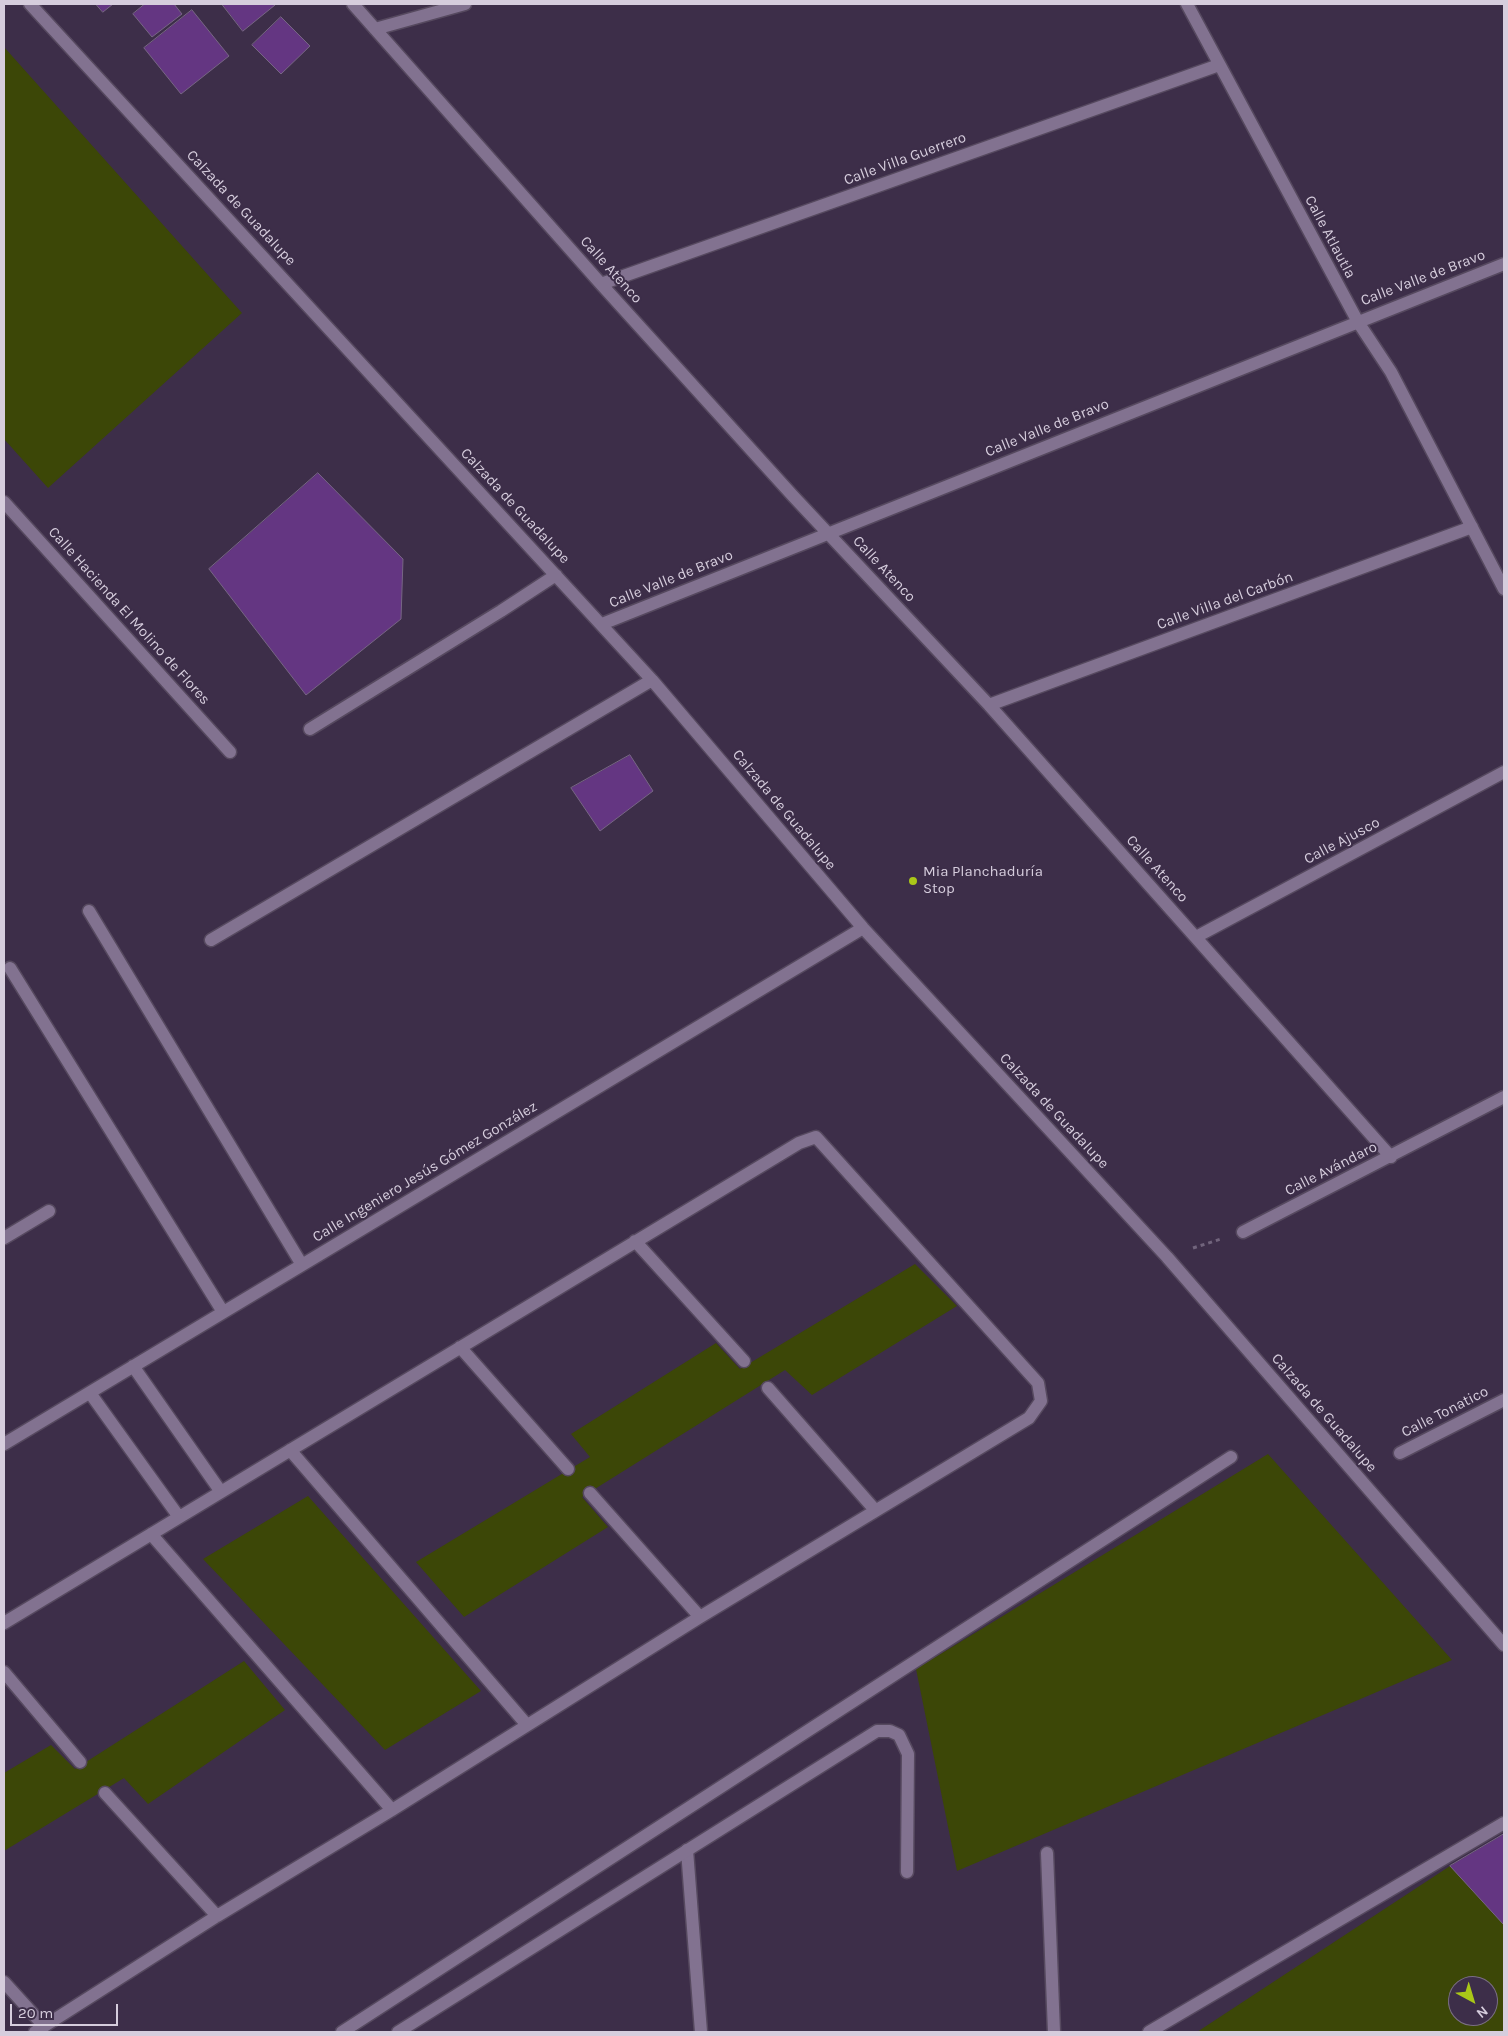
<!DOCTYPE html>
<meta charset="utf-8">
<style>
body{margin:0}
#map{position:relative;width:1508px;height:2036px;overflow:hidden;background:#3d2e49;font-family:Karla,sans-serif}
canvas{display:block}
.frame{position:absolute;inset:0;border:5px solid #d6cddd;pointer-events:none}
.north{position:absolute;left:1448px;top:1976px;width:50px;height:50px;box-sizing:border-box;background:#3d2e49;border:1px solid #7a6e84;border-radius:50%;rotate:141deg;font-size:14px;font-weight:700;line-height:20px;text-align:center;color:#d6cddd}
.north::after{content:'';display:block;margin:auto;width:18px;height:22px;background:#aac718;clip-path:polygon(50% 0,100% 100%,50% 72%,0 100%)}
.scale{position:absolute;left:10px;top:2004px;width:108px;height:22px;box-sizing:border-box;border:2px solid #d6cddd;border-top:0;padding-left:6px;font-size:15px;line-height:18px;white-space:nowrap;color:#d6cddd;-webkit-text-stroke:4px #3d2e49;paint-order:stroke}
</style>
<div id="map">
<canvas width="1508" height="2036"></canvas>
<div class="frame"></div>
<div class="north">N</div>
<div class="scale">20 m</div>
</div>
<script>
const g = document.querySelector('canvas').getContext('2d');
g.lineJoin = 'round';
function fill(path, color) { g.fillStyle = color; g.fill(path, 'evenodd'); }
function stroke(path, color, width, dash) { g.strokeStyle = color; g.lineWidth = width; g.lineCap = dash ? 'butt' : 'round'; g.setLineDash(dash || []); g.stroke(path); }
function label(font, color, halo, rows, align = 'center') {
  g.font = font + ' Karla,sans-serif'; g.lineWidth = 4; g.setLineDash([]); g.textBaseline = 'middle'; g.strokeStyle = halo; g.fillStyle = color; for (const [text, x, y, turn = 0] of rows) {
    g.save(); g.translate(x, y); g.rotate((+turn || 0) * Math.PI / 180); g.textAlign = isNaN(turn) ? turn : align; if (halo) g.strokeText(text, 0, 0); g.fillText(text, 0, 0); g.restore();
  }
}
fill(new Path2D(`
 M4 47 242 313 48 488 4 439Z
 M915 1264 957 1306 812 1395 785 1370 582 1497 608 1527 464 1617 416 1562 590 1457 571 1434 716 1343 740 1369Z
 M1268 1454 1452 1660 957 1871 916 1669Z
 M308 1496 481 1691 385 1750 203 1559Z
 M244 1661 285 1710 148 1804 124 1778 4 1851V1773L51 1745 75 1769Z
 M1450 1866 1504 1925V2032H1197ZM1458 1986H1488V2016H1458Z`), '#3c4707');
const building = new Path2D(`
 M96 4H113L103 12Z
 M145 4H174L182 14 152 37 133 14Z
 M222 4H274L275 5 243 31Z
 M192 10 229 56 181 94 144 48Z
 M281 17 310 46 281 74 252 45Z
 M318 473 403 559 401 619 306 695 209 569Z
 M630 755 653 791 600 831 571 788Z
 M1504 1834V1925L1450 1866Z`);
fill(building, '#643682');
stroke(building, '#776684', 1);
const service = new Path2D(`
 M687 1850 701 2032
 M1047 1853 1054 2032
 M342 2032 1231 1457`);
const minor = new Path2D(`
 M30 4 652 680 863 928 1167 1257 1504 1645
 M353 4 601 284 793 496 989 705 1391 1157
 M1187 4 1358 322 1391 372 1504 589
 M375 29 465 4
 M601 284 1219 65
 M4 502 230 752
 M602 624 1504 264
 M989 705 1472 527
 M310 729 501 611 556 575
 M89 911 302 1265
 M1196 937 1504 772
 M211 940 652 680
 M10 968 223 1312
 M1243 1232 1504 1097
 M4 1238 49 1211
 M635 1241 744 1361
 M460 1347 568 1469
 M133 1366 221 1492
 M768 1388 875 1510
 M90 1393 179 1517
 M4 1444 863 928
 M290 1450 527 1725
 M1400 1453 1504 1400
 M590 1493 700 1617
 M151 1534 392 1810
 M4 1623 799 1143 816 1137 1038 1383 1041 1401 1029 1418 700 1617 392 1810 217 1916 35 2032
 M4 1672 80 1762
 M105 1793 217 1916
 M4 1982 44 2026
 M398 2032 877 1731H890L899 1735 908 1754 907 1872
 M1149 2032 1504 1823`);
stroke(service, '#56495f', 15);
stroke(minor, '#56495f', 15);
stroke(new Path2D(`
 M1193 1248 1221 1239`), '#71647c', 3, [4, 4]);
stroke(service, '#827290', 12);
stroke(minor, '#827290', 12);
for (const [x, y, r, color] of [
 [913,881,5,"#aac718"]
]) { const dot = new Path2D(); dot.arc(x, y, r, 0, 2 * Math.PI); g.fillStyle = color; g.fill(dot); stroke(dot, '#3d2e49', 2); }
label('15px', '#d6cddd', '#3d2e49', [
 ["Calle Villa Guerrero",905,159,-20],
 ["Calzada de Guadalupe",241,208,47],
 ["Calle Atlautla",1330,237,62],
 ["Calle Atenco",611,270,48],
 ["Calle Valle de Bravo",1423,278,-21],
 ["Calle Valle de Bravo",1047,428,-22],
 ["Calzada de Guadalupe",515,506,47],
 ["Calle Atenco",884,569,47],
 ["Calle Valle de Bravo",671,579,-22],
 ["Calle Villa del Carbón",1225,601,-20],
 ["Calle Hacienda El Molino de Flores",129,616,48],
 ["Calzada de Guadalupe",784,810,50],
 ["Calle Ajusco",1342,841,-28],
 ["Calle Atenco",1157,869,48],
 ["Calzada de Guadalupe",1054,1111,47],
 ["Calle Avándaro",1331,1169,-27],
 ["Calle Ingeniero Jesús Gómez González",425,1172,-31],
 ["Calle Tonatico",1445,1412,-27],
 ["Calzada de Guadalupe",1324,1413,49]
]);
label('15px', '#d6cddd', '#3d2e49', [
 ["Mia Planchaduría",923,872],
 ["Stop",923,889]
], 'left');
</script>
